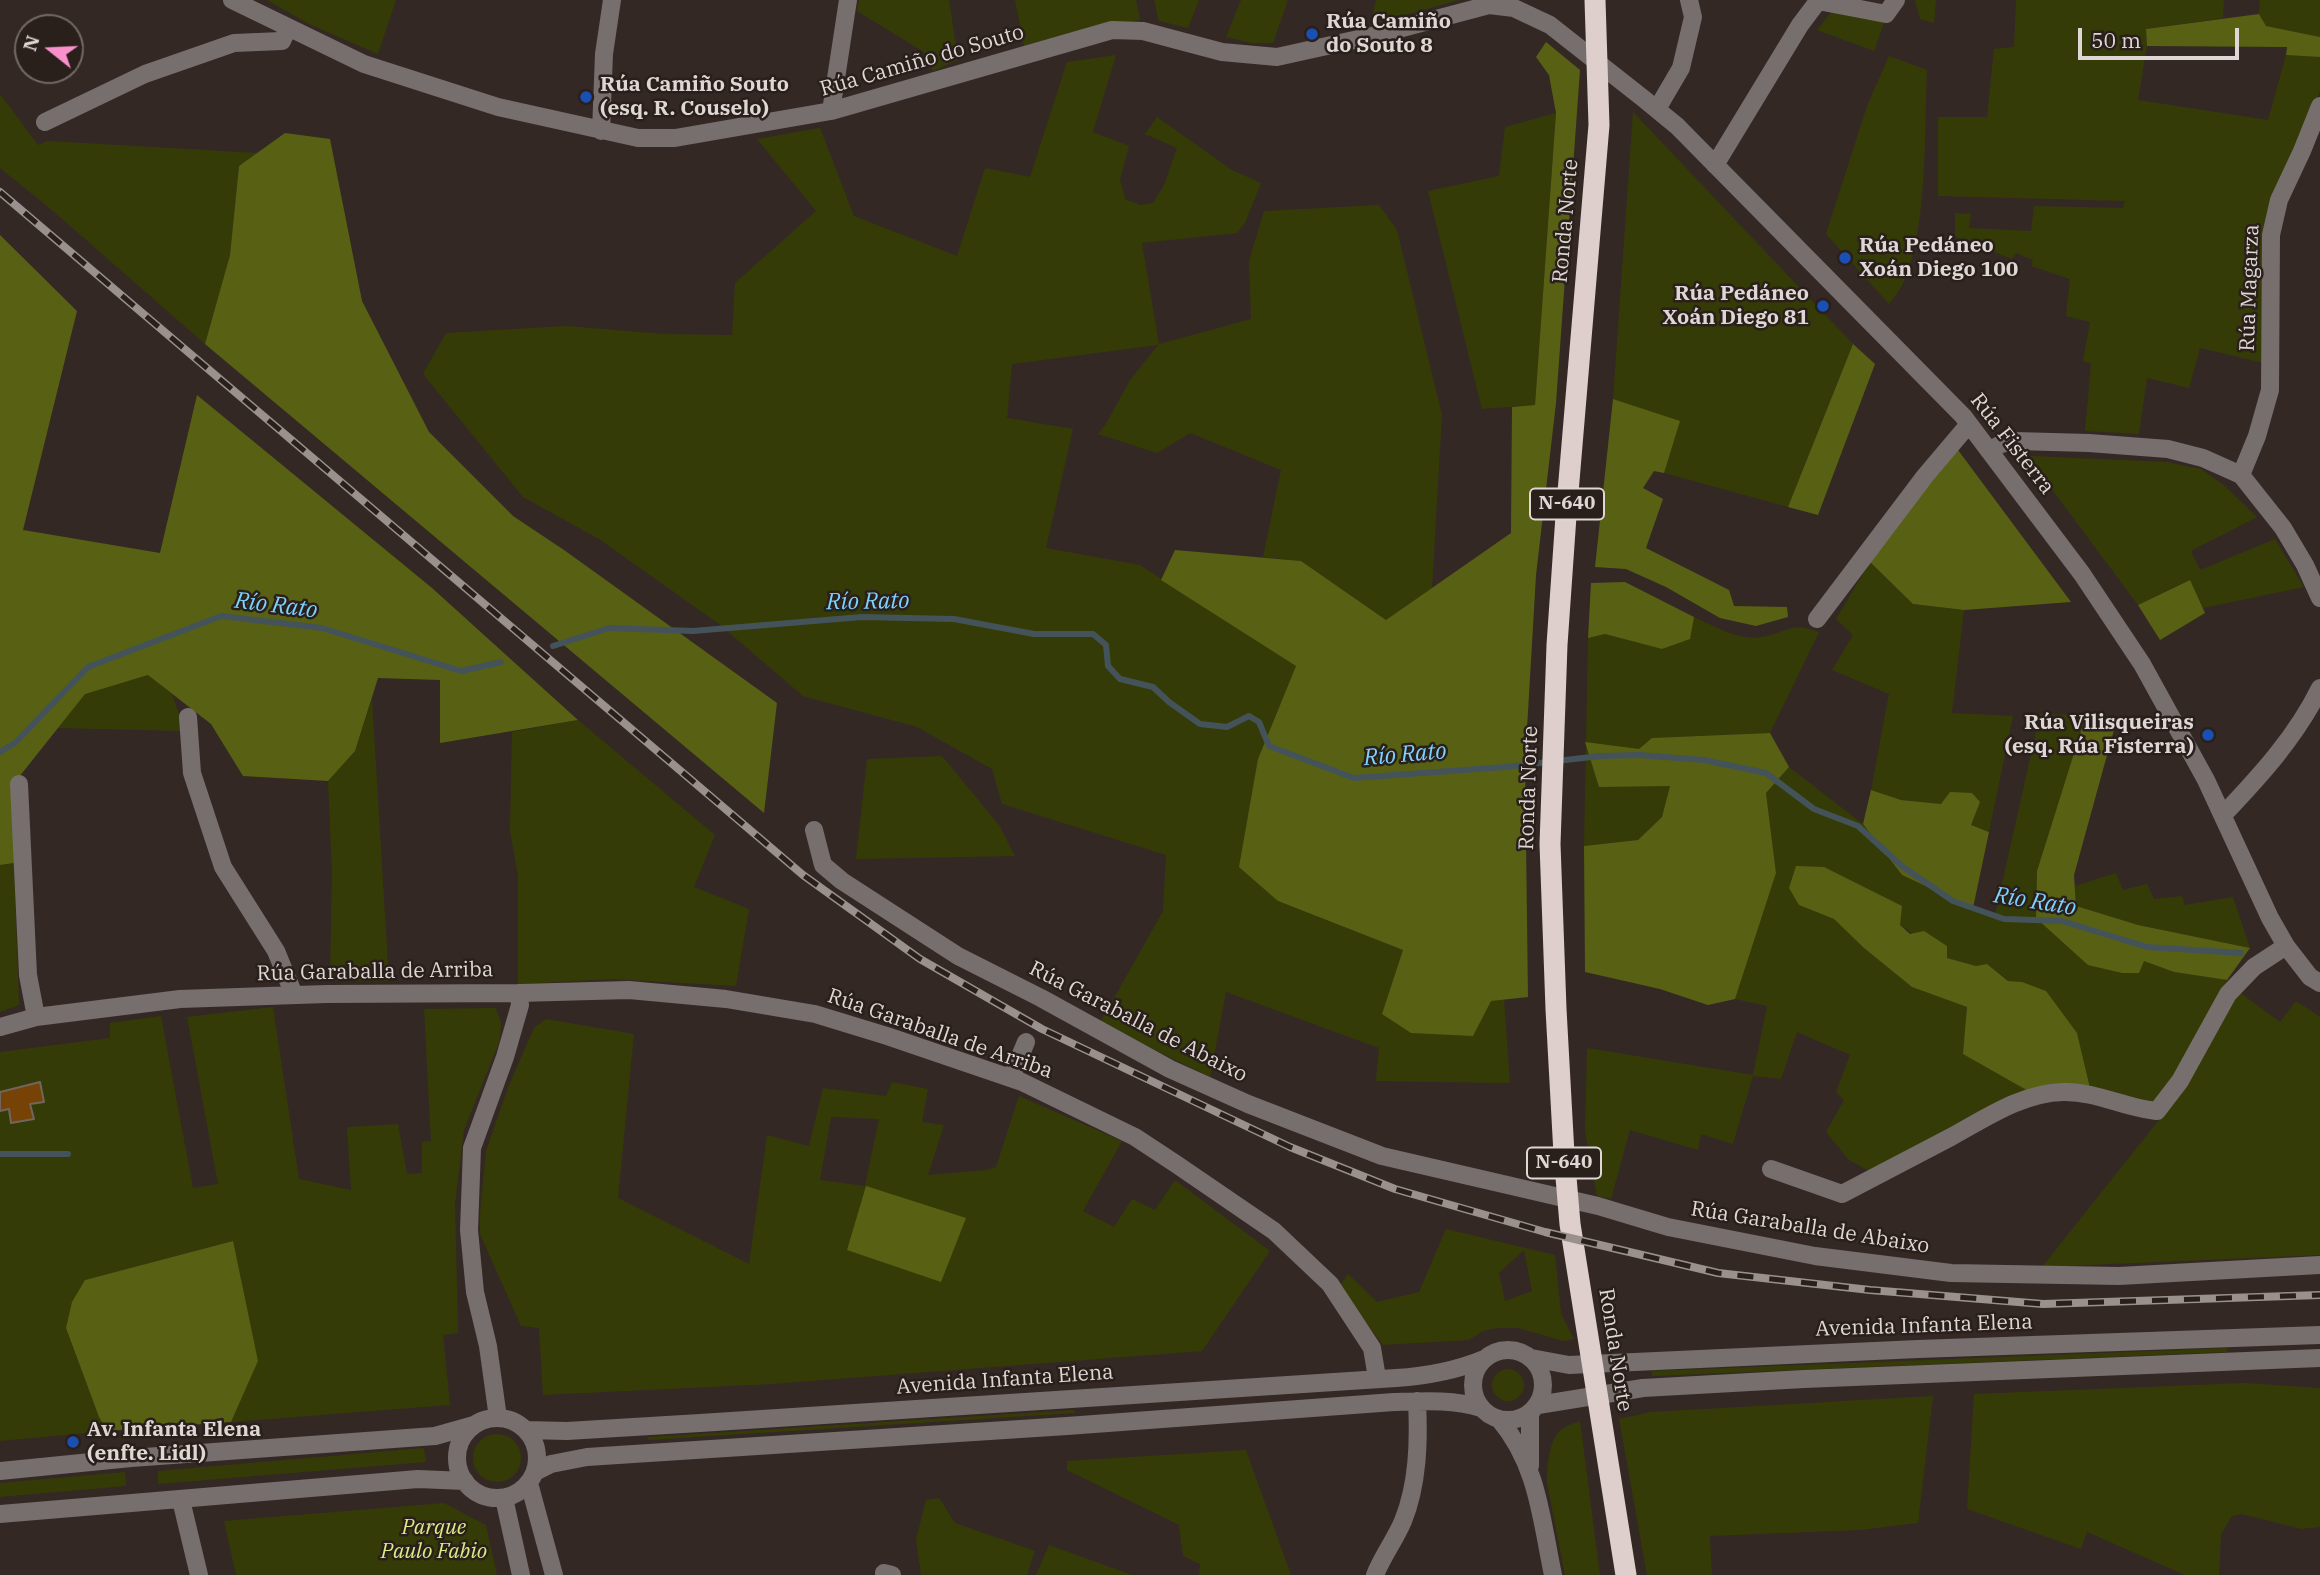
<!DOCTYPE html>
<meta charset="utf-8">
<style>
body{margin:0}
#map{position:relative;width:2320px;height:1575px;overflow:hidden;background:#342824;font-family:"IBM Plex Serif",serif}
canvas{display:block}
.north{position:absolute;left:14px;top:14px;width:70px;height:70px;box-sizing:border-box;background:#291f1b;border:2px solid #726965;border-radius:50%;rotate:288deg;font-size:19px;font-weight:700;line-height:28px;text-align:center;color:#dfd7d5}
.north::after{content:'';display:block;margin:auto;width:24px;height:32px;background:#f890cb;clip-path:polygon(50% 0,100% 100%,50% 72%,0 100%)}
.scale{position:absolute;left:2078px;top:28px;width:161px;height:32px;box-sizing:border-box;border:4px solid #dfd7d5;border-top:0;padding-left:9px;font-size:21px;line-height:24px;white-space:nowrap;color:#dfd7d5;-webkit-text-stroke:5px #291f1b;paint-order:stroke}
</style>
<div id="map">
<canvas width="2320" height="1575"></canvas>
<div class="north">N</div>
<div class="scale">50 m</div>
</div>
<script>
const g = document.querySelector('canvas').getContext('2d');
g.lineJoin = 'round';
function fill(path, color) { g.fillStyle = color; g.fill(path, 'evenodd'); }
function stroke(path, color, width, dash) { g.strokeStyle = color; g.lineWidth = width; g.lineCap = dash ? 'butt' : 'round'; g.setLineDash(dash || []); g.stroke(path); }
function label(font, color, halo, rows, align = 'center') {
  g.font = font + ' "IBM Plex Serif",serif'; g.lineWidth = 5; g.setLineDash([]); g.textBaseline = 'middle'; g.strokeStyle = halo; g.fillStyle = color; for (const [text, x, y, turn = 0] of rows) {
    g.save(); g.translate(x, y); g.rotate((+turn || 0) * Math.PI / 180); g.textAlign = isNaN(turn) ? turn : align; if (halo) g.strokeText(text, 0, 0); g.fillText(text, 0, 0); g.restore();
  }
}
fill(new Path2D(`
 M267 0H396L378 54 309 24Z
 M859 0H949L958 60 933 71 924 52 857 11Z
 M1015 0H1136L1140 20 1096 26 1024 46Z
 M1154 0H1199L1188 28 1159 21Z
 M1241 0H1288L1273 43H1251L1226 37Z
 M1376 0H1459L1370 25Z
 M1915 0H1936L1934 23 1920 19Z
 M2016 0H2224L2223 18 2146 29 2147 46 2138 100 2268 120 2286 55 2320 57V91L2310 120 2279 184 2268 364 2200 348 2189 388 2147 378 2139 434 2085 431 2091 364 2083 361 2090 322 2066 316 2070 279 2031 266 2033 260 2016 253 2012 259 1955 237V213L1971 214 1969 228 2031 231 2034 206 2123 208 2125 201 1938 196V117H1987L1994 49 2014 47Z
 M2260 0H2320V37L2266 26 2259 14Z
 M1832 11 1885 20 1874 51 1817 30Z
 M1116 55 1093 132 1129 146 1120 179 1125 199 1140 205 1153 203 1164 185 1177 148 1145 134 1157 117 1232 170 1261 183 1245 223 1237 233 1142 243 1159 344 1251 319 1249 261 1264 211 1379 205 1397 230 1442 415 1432 588 1386 620 1301 561 1263 557 1281 470 1190 433 1157 453 1098 434 1106 424 1130 380 1158 345 1012 364 1007 418 1073 429 1046 548 1140 565 1296 666 1258 759 1278 901 1403 950 1383 1013 1504 999 1510 1083 1376 1081 1379 1048 1226 992 1210 1077 1100 1023 1163 911 1166 855 1002 804 992 769 917 727 803 696 719 624 599 539 523 497 423 374 446 333 567 326 664 334 732 335 735 283 816 211 757 139 820 128 854 216 957 256 985 168 1030 177 1067 62Z
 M1889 56 1927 70C1924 130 1928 227 1904 281 1901 289 1894 297 1889 304L1826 234 1867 106Z
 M0 94 38 145 47 141 257 153 239 166 230 255 205 344 53 211 0 168Z
 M1633 112 1853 344 1788 507 1664 473 1679 421 1613 399Z
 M1556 113 1535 405 1482 409 1428 191 1499 176 1505 127Z
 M2031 456 2167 462 2201 469 2226 487 2257 517 2191 551 2200 570 2275 539 2304 587 2203 608 2189 580 2138 605 2030 460Z
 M1870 562 1913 604 1964 610 1952 713 2013 716 1989 832 1970 825 1980 802 1941 804 1901 800 1871 790 1889 694 1832 670 1853 635 1836 619Z
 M1694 617C1714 626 1739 641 1761 637 1789 633 1788 621 1819 632L1770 733 1652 738 1670 786 1662 817 1638 840 1584 846 1588 638 1605 634 1662 649 1689 639Z
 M149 675 172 694 185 731 58 728 85 693Z
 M372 699 389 981H330L332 872 328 781 355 751Z
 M2040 714 2086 715 2037 871 2036 918 2174 972 2227 980 2177 1078 2158 1103 2090 1088 2077 1033 2022 982 2009 981 1987 964 1976 966 1947 958 1900 925 1799 905 1834 919 1864 948 1912 987 1967 1007 1964 1054 2030 1092 1871 1172 1849 1160 1826 1132 1844 1100 1836 1092 1850 1055 1797 1032 1781 1079 1753 1076 1733 1144 1701 1134 1698 1150 1630 1130 1611 1199 1597 1196 1585 1131 1587 1048 1753 1075 1767 1006 1735 999 1776 873 1766 793 1789 767 1863 824 1902 875 1995 915Z
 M578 720 715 835 694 887 749 909 736 986 612 979 518 984V876L510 831 512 732Z
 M942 756 999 825 1015 856 856 859 867 759Z
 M14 863 19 1005 0 1012V865Z
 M2116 873 2123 890 2147 884 2154 899 2182 896 2185 905 2233 897 2250 948 2138 925 2076 907 2075 886Z
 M2238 991 2280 1022 2296 1001 2320 1017V1255L2042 1267 2190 1081Z
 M273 1007 299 1179 351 1190 347 1127 398 1124 407 1174 422 1173V1142L431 1141 424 1009 496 1008 501 1023 500 1040 464 1130 455 1204 458 1333 443 1335 450 1405 231 1422 258 1361 232 1241 85 1280 66 1328 99 1417 107 1431 0 1441V1052L110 1038V1023L161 1016 193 1188 218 1184 187 1017Z
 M546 1019 634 1034 618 1198 749 1264 767 1135 809 1146 823 1088 886 1096 892 1082 928 1089 922 1122 944 1125 928 1175 987 1170 996 1167 1019 1096 1122 1141 1083 1211 1114 1227 1132 1199 1155 1210 1175 1180 1270 1251 1202 1351 772 1384 543 1395 539 1328 521 1326 480 1234V1213L486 1151 509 1085 534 1028ZM831 1117 879 1119 865 1186 820 1180Z
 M1446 1229 1555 1255 1561 1314 1574 1339 1563 1341 1518 1328H1498L1483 1331 1469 1340 1383 1345 1339 1287 1348 1274 1377 1302 1419 1292ZM1524 1250 1532 1291 1505 1301 1499 1273Z
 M2227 1348V1352L1652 1376V1371Z
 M1492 1385a16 16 0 1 1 32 0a16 16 0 1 1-32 0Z
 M2244 1383 2320 1388V1527L2301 1529 2242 1514 2232 1516 2221 1535 2219 1575H2185L2087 1532 2081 1549 1967 1509 1974 1394Z
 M1933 1396 1918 1523 1859 1530 1710 1536 1712 1575H1647L1619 1419 1651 1412Z
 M1074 1410 1075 1413 648 1440V1437Z
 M1580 1421 1600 1575H1565L1547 1483C1547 1468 1548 1444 1559 1432 1563 1427 1573 1424 1580 1421Z
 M473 1458a24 24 0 1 1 48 0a24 24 0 1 1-48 0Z
 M424 1448 426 1462 158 1484V1471Z
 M1246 1450 1291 1575H1199L1200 1564 1183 1556 1179 1525 1067 1470V1461Z
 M125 1472 126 1486 0 1497V1483Z
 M939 1498 955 1523 1035 1551 1027 1575H921L916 1539 926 1500Z
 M444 1503 486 1525 497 1575H236L224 1521Z
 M1049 1545 1132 1575H1036Z`), '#353b07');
fill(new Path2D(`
 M2259 14 2266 26 2320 37V57L2286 55 2287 47 2147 46 2146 29Z
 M1546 42 1580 70 1556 403 1536 575 1525 763 1528 997 1491 1001 1473 1036 1411 1033 1382 1014 1403 950 1278 901 1239 867 1258 759 1296 666 1161 580 1175 550 1301 561 1386 620 1511 533 1512 407 1535 405 1556 113 1549 75 1536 57Z
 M285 133 330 139 362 301 429 432 513 516 564 550 777 703 764 813 205 344 230 255 239 166Z
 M0 235 77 311 23 530 160 553 197 395 432 588 578 720 440 743V680L378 678 355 751 328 781 243 776 211 724 148 675 85 694 15 782 14 863 0 865Z
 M1853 344 1875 364 1818 515 1788 507Z
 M1613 399 1680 421 1664 473 1654 471 1643 488 1663 499 1646 548 1729 590 1734 606 1787 607 1788 617 1756 626 1720 618 1666 587 1626 569 1595 567Z
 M1955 446 2071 602 1964 610 1913 604 1870 562Z
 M2190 580 2205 613 2160 640 2138 605Z
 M1625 582 1694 617 1690 639 1662 649 1605 634 1588 638 1591 583Z
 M2086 715 2117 719 2074 875 2076 906 2138 925 2250 948 2227 980 2174 972 2144 961 2139 973H2122L2088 965 2036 918 2037 871Z
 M1770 733 1789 767 1766 793 1776 873 1735 999 1708 1005 1660 989 1585 972 1584 846 1638 840 1662 817 1670 786 1599 787 1585 742 1639 749 1652 738Z
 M1871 790 1901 800 1941 804 1950 792 1972 793 1980 802 1971 825 1989 832 1973 908 1902 875 1863 824Z
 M1796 866 1824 867 1902 906 1900 925 1910 934 1924 931 1947 946V958L1976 966 1987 964 2008 981 2022 982 2046 991 2077 1033 2090 1088 2030 1092 1963 1054 1967 1007 1912 987 1864 948 1834 919 1799 905 1789 888Z
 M866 1186 966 1218 941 1282 847 1250Z
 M233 1241 258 1361 231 1422 107 1431 99 1417 66 1328 72 1302 85 1280Z`), '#586113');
stroke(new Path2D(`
 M553 646 609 628 693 631 862 617 954 619 1034 634H1093L1106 645 1108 666 1120 679 1153 687 1169 702 1200 724 1227 727 1249 716 1259 722 1269 746 1354 778 1505 767 1600 756 1639 755 1704 760 1766 773 1814 809 1858 826 1903 867 1953 901 2004 919 2062 921 2147 947 2241 953
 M0 752 15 743 88 667 221 616 322 628 461 671 501 662
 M0 1154H68`), '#44535a', 6);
const building = new Path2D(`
 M40 1082 44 1102 30 1104 34 1119 11 1123 9 1109 0 1111V1092Z`);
fill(building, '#774205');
stroke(building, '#70665d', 2);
stroke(new Path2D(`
 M232 0 364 64 498 107 638 138H675L831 111 1112 30 1143 31 1222 52 1277 57 1372 36 1489 5 1514 8 1550 25 1644 99 1677 126 1963 416 2082 574 2142 664 2206 780 2270 918 2286 946 2310 977 2320 983
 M1657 109 1681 68 1693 17 1689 0
 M831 111 848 0
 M45 122 145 74 234 43 282 41 288 28
 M601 131 604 54 612 0
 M1715 165 1800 25 1818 1 1886 14 1896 0
 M1989 451 2001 444 2015 441 2089 443 2168 449 2203 458 2241 475 2283 528 2305 565 2320 598
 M2241 475 2257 436 2270 390 2271 235 2279 200 2302 151 2320 106
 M1817 619 1925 476 1969 424
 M188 717 192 773 223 867 276 951 294 995
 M19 784 28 975 36 1017
 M2223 815C2260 776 2296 737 2320 688
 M814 830 823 865 842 881 958 956 1041 998 1170 1069 1248 1104 1382 1156 1598 1206 1668 1227 1815 1256 1951 1273 2119 1276 2320 1265
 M0 1027 36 1017 180 999 326 994 519 993 629 990 726 999 815 1014 887 1036 1022 1082 1135 1137 1176 1164 1274 1231 1330 1284 1372 1348 1377 1378
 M1011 1078 1026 1042
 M1771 1169 1842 1194C1878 1175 1915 1156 1951 1137 1986 1118 2022 1093 2063 1092 2095 1091 2125 1108 2157 1111L2180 1081 2228 994 2254 967 2286 946
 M1473 1385a35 35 0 1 1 70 0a35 35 0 1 1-70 0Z
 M1531 1358 1569 1365 1918 1349 2320 1335
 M1538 1405 1643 1388 1804 1379 2320 1358
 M498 1418 488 1346 475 1292 469 1230 472 1148 505 1057 520 1005 519 993
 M457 1458a40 40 0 1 1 80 0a40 40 0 1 1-80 0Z
 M1499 1419C1538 1465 1541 1518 1553 1575
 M526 1430 567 1431 700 1423 1396 1378C1428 1376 1455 1371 1484 1359
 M1530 1466V1412
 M0 1471 131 1458 435 1436 474 1425
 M535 1472 551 1464 587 1457 1067 1426 1394 1402C1423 1401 1453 1399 1481 1408
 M529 1483 554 1575
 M504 1498 521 1575
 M181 1500 199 1575
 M0 1514 418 1479 465 1481
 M884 1573 892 1575
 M1375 1575C1383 1555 1395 1540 1403 1521 1418 1484 1419 1441 1417 1401`), '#766f6e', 18);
stroke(new Path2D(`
 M1595 0 1599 125 1566 516 1557 645 1550 844 1556 1009 1564 1154 1570 1224 1626 1575`), '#dececc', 21);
const rail = new Path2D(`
 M0 192 803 875 920 959 1042 1029 1290 1147 1395 1189 1545 1232 1718 1273 1870 1290 2043 1304 2320 1295`);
stroke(rail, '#9a908d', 8);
stroke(rail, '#291f1b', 5, [16]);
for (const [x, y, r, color] of [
 [1312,34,7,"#1a4fb4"],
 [586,97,7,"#1a4fb4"],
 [1845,258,7,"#1a4fb4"],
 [1823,306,7,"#1a4fb4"],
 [2208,735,7,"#1a4fb4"],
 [73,1442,7,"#1a4fb4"]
]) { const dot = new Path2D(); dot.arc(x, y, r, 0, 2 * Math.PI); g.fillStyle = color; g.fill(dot); stroke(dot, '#291f1b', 2.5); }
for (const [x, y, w] of [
 [1567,504,74],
 [1564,1163,74]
]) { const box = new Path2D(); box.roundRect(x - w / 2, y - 15.5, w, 31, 5); g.fillStyle = '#291f1b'; g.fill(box); stroke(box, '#dfd7d5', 2); }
label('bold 19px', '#dfd7d5', null, [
 ["N-640",1567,504],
 ["N-640",1564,1163]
]);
label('bold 21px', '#dfd7d5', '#291f1b', [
 ["Rúa Camiño",1326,22],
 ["do Souto 8",1326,46],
 ["Rúa Camiño Souto",600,85],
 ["(esq. R. Couselo)",600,109],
 ["Rúa Pedáneo",1859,246],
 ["Xoán Diego 100",1859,270],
 ["Rúa Pedáneo",1809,294,"right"],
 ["Xoán Diego 81",1809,318,"right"],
 ["Rúa Vilisqueiras",2194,723,"right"],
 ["(esq. Rúa Fisterra)",2194,747,"right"],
 ["Av. Infanta Elena",87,1430],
 ["(enfte. Lidl)",87,1454]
], 'left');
label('21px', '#dfd7d5', '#291f1b', [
 ["Rúa Camiño do Souto",922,61,-16],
 ["Ronda Norte",1566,221,-85],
 ["Rúa Magarza",2250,288,-88],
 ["Rúa Fisterra",2012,444,52],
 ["Ronda Norte",1529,788,-88],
 ["Rúa Garaballa de Arriba",375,972,-1],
 ["Rúa Garaballa de Abaixo",1138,1022,27],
 ["Rúa Garaballa de Arriba",940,1034,19],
 ["Rúa Garaballa de Abaixo",1810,1228,9],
 ["Avenida Infanta Elena",1924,1326,-2],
 ["Ronda Norte",1615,1350,81],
 ["Avenida Infanta Elena",1005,1380,-4]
]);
label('italic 21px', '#dceb85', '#291f1b', [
 ["Parque",434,1528],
 ["Paulo Fabio",434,1552]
]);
label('italic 23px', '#7ed2fe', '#291f1b', [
 ["Río Rato",868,602,-1],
 ["Río Rato",276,606,7],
 ["Río Rato",1405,755,-5],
 ["Río Rato",2035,902,9]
]);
</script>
